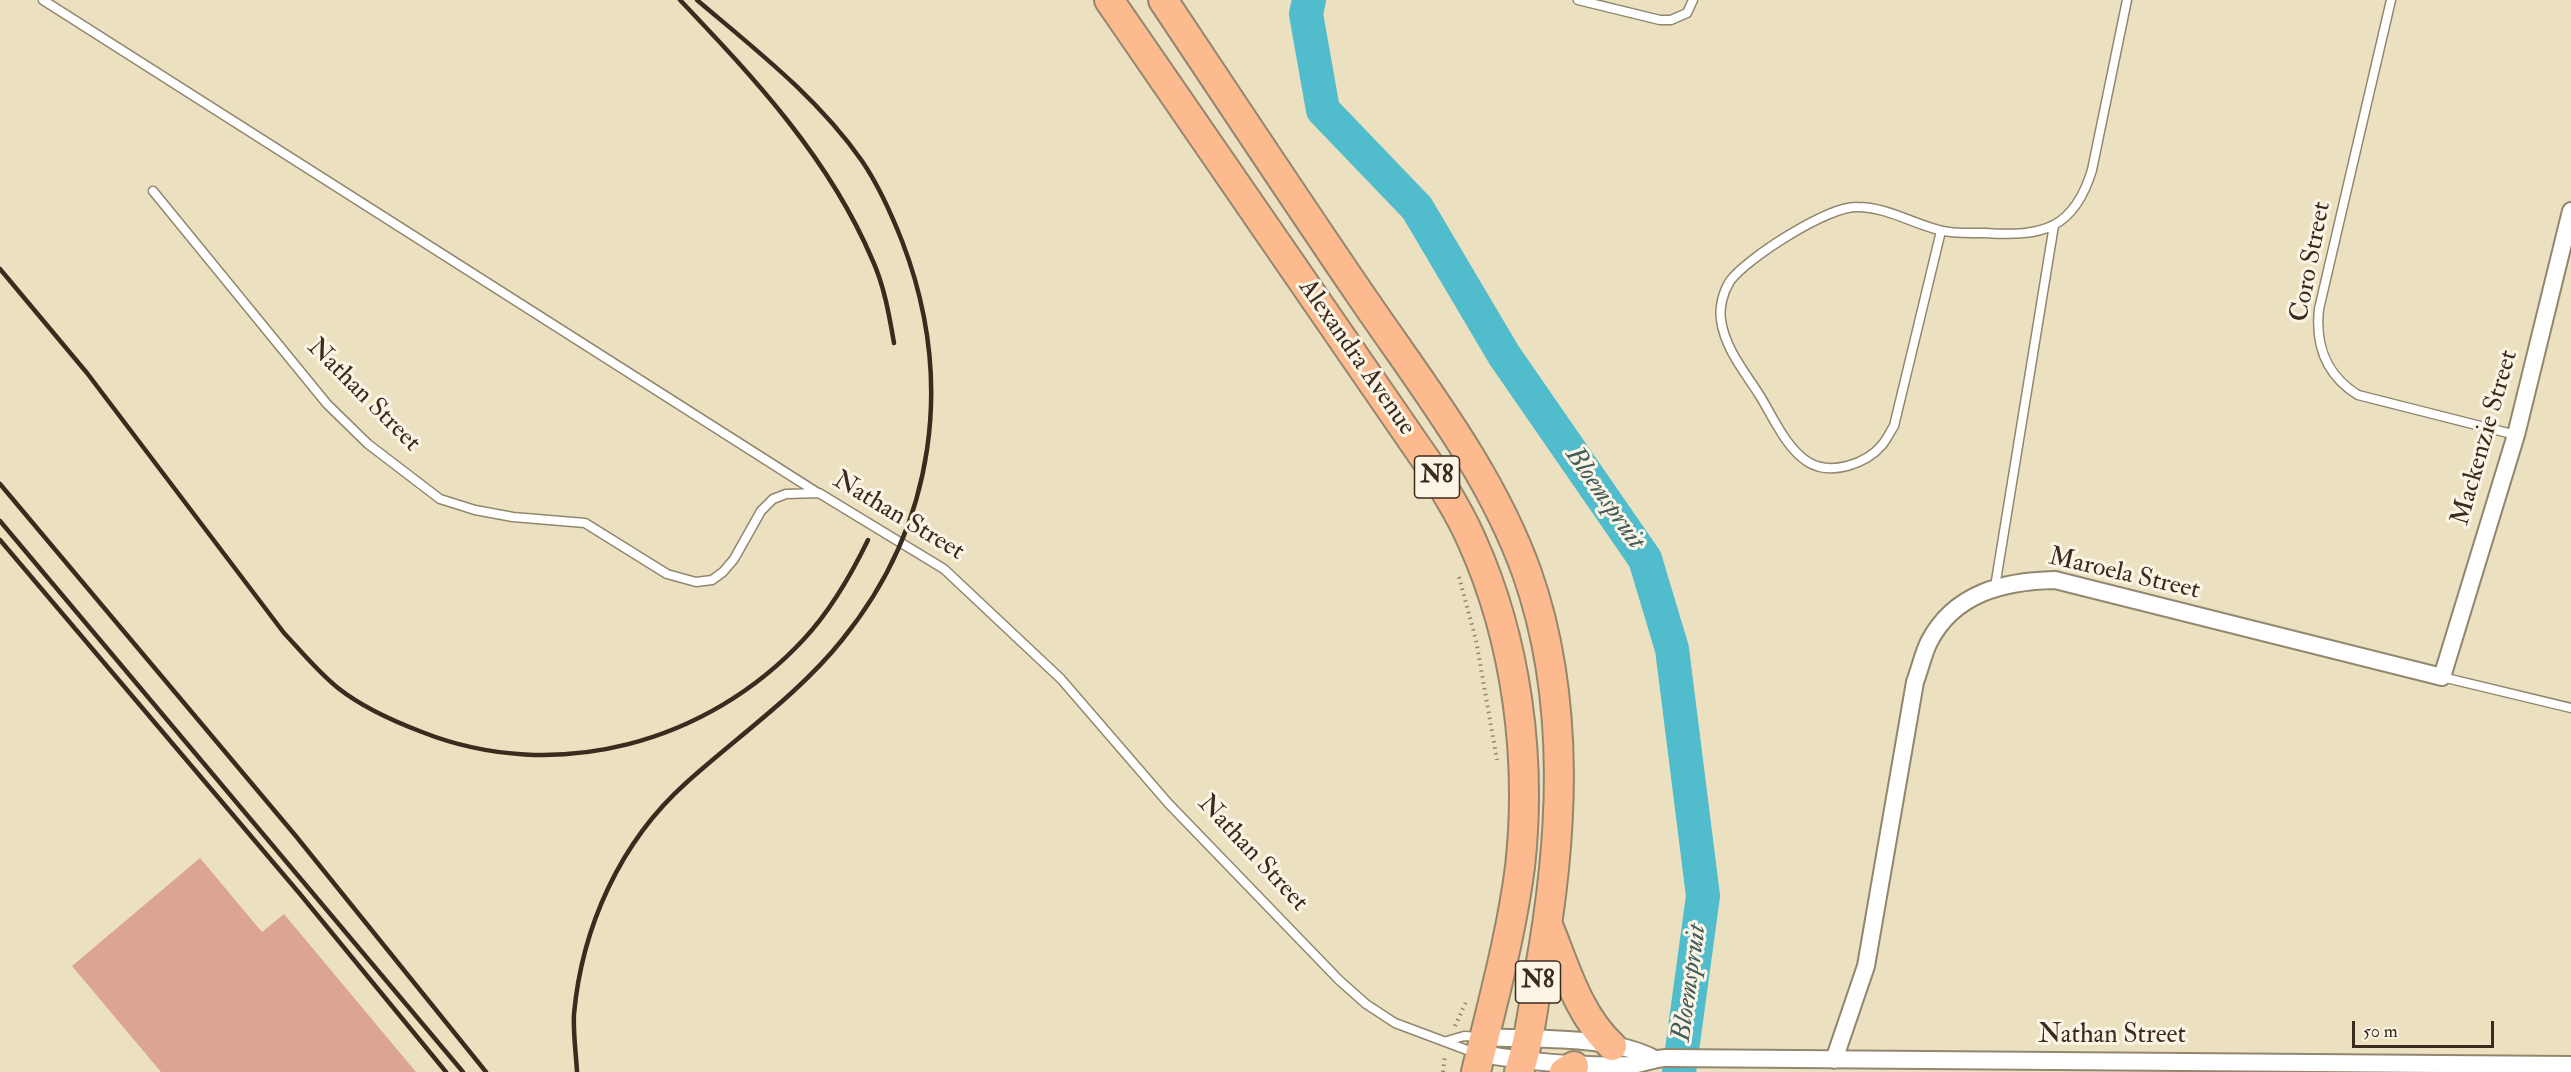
<!DOCTYPE html>
<style>
body{margin:0}
#map{position:relative;width:2571px;height:1072px;overflow:hidden;background:#ebe1c0;font-family:"IM FELL Double Pica",serif}
canvas{display:block}
.scale{position:absolute;left:2352px;top:1021px;width:142px;height:27px;box-sizing:border-box;border:3px solid #3b2a1e;border-top:0;padding-left:8px;font-size:18px;line-height:21px;white-space:nowrap;color:#3b2a1e;-webkit-text-stroke:4px #fcf5e5;paint-order:stroke}
</style>
<div id="map">
<canvas width="2571" height="1072"></canvas>
<div class="scale">50 m</div>
</div>
<script>
const g = document.querySelector('canvas').getContext('2d');
g.lineJoin = 'round';
function stroke(path, color, width, dash) { g.strokeStyle = color; g.lineWidth = width; g.lineCap = dash ? 'butt' : 'round'; g.setLineDash(dash || []); g.stroke(path); }
function fill(path, color) { g.fillStyle = color; g.fill(path, 'evenodd'); }
function label(font, color, halo, rows, align = 'center') {
  g.font = font + ' "IM FELL Double Pica",serif'; g.lineWidth = 6; g.setLineDash([]); g.textBaseline = 'middle'; g.strokeStyle = halo; g.fillStyle = color; for (const [text, x, y, turn = 0] of rows) {
    g.save(); g.translate(x, y); g.rotate((+turn || 0) * Math.PI / 180); g.textAlign = isNaN(turn) ? turn : align; if (halo) g.strokeText(text, 0, 0); g.fillText(text, 0, 0); g.restore();
  }
}
stroke(new Path2D(`
 M1309 0 1306 14 1323 110 1417 208 1504 355 1645 559 1672 649 1703 896 1679 1072`), '#51bdcc', 34);
fill(new Path2D(`
 M200 858 262 932 284 914 416 1072H161L72 966Z`), '#dca495');
const service = new Path2D(`
 M43 0 818 493
 M1578 0 1660 20H1671L1687 13 1693 0
 M2391 0 2319 309C2315 346 2326 375 2358 395L2516 435
 M153 191 327 404 368 444 440 499 475 510 513 517 585 523 667 574 696 582 712 580 723 572 734 559 761 511 773 499 786 494 819 493 944 569 1061 679 1168 803 1339 980 1366 1004 1395 1023 1475 1053
 M1941 231 1894 426C1890 432 1887 439 1882 445 1866 464 1831 476 1808 462 1786 448 1773 417 1760 396 1745 372 1725 349 1721 320 1719 308 1723 292 1730 281 1747 258 1828 206 1857 207 1887 207 1911 223 1939 230 1953 234 1970 233 1985 233 2043 237 2074 229 2092 170L2127 0
 M1995 587 2054 225
 M2442 677 2571 708
 M1447 1041 1464 1036 1479 1037`);
const minor = new Path2D(`
 M1485 1037C1536 1040 1608 1035 1653 1058
 M1481 1054C1531 1062 1580 1067 1631 1065 1643 1064 1654 1058 1667 1058L2571 1065
 M1834 1060 1866 966 1915 682C1920 669 1923 654 1929 642 1954 593 2004 581 2055 580L2442 677 2516 435 2571 211`);
const trunk = new Path2D(`
 M1109 0 1430 466C1445 490 1461 515 1472 541 1517 641 1532 759 1520 867 1511 937 1492 1004 1476 1072
 M1163 0C1229 99 1295 199 1362 297 1422 385 1491 472 1527 573 1572 701 1563 842 1539 973 1533 1006 1530 1040 1519 1072
 M1548 925C1565 966 1578 1015 1612 1046
 M1564 1072 1574 1066`);
stroke(service, '#93866f', 11);
stroke(minor, '#93866f', 20);
stroke(trunk, '#93866f', 32);
stroke(new Path2D(`
 M1459 577 1476 640 1497 760
 M1455 1026 1467 1000
 M1443 1072 1445 1055`), '#93866f', 4, [1.5, 4.5]);
stroke(service, '#fff', 8);
stroke(minor, '#fff', 16);
stroke(trunk, '#fcba8e', 28);
stroke(new Path2D(`
 M680 0C755 79 829 158 872 259 884 285 889 314 894 343
 M0 269 87 373 284 633C301 651 318 672 338 688 362 707 393 721 422 732 556 785 708 743 804 639 831 610 851 575 868 540
 M0 484 295 835 486 1072
 M0 521 463 1072
 M0 540 300 894 446 1072
 M577 1072C576 1053 573 1033 574 1014 582 927 620 842 686 783 738 736 798 695 842 640 936 524 955 379 902 241 891 213 879 186 862 161 817 97 756 50 697 0`), '#3b2a1e', 4.5);
for (const [x, y, w] of [
 [1437,477,45],
 [1538,982,45]
]) { const box = new Path2D(); box.roundRect(x - w / 2, y - 21, w, 42, 4.5); g.fillStyle = '#fcf5e5'; g.fill(box); stroke(box, '#3b2a1e', 1.5); }
label('bold 24px', '#3b2a1e', null, [
 ["N8",1437,477],
 ["N8",1538,982]
]);
label('26px', '#3b2a1e', '#fcf5e5', [
 ["Coro Street",2312,262,-79],
 ["Alexandra Avenue",1356,358,55],
 ["Nathan Street",363,396,45],
 ["Mackenzie Street",2486,438,-74],
 ["Nathan Street",898,517,31],
 ["Maroela Street",2124,575,13],
 ["Nathan Street",1252,854,47],
 ["Nathan Street",2112,1036]
]);
label('italic 27px', '#435d5b', '#fcf5e5', [
 ["Bloemspruit",1604,499,55],
 ["Bloemspruit",1691,983,-82]
]);
</script>
